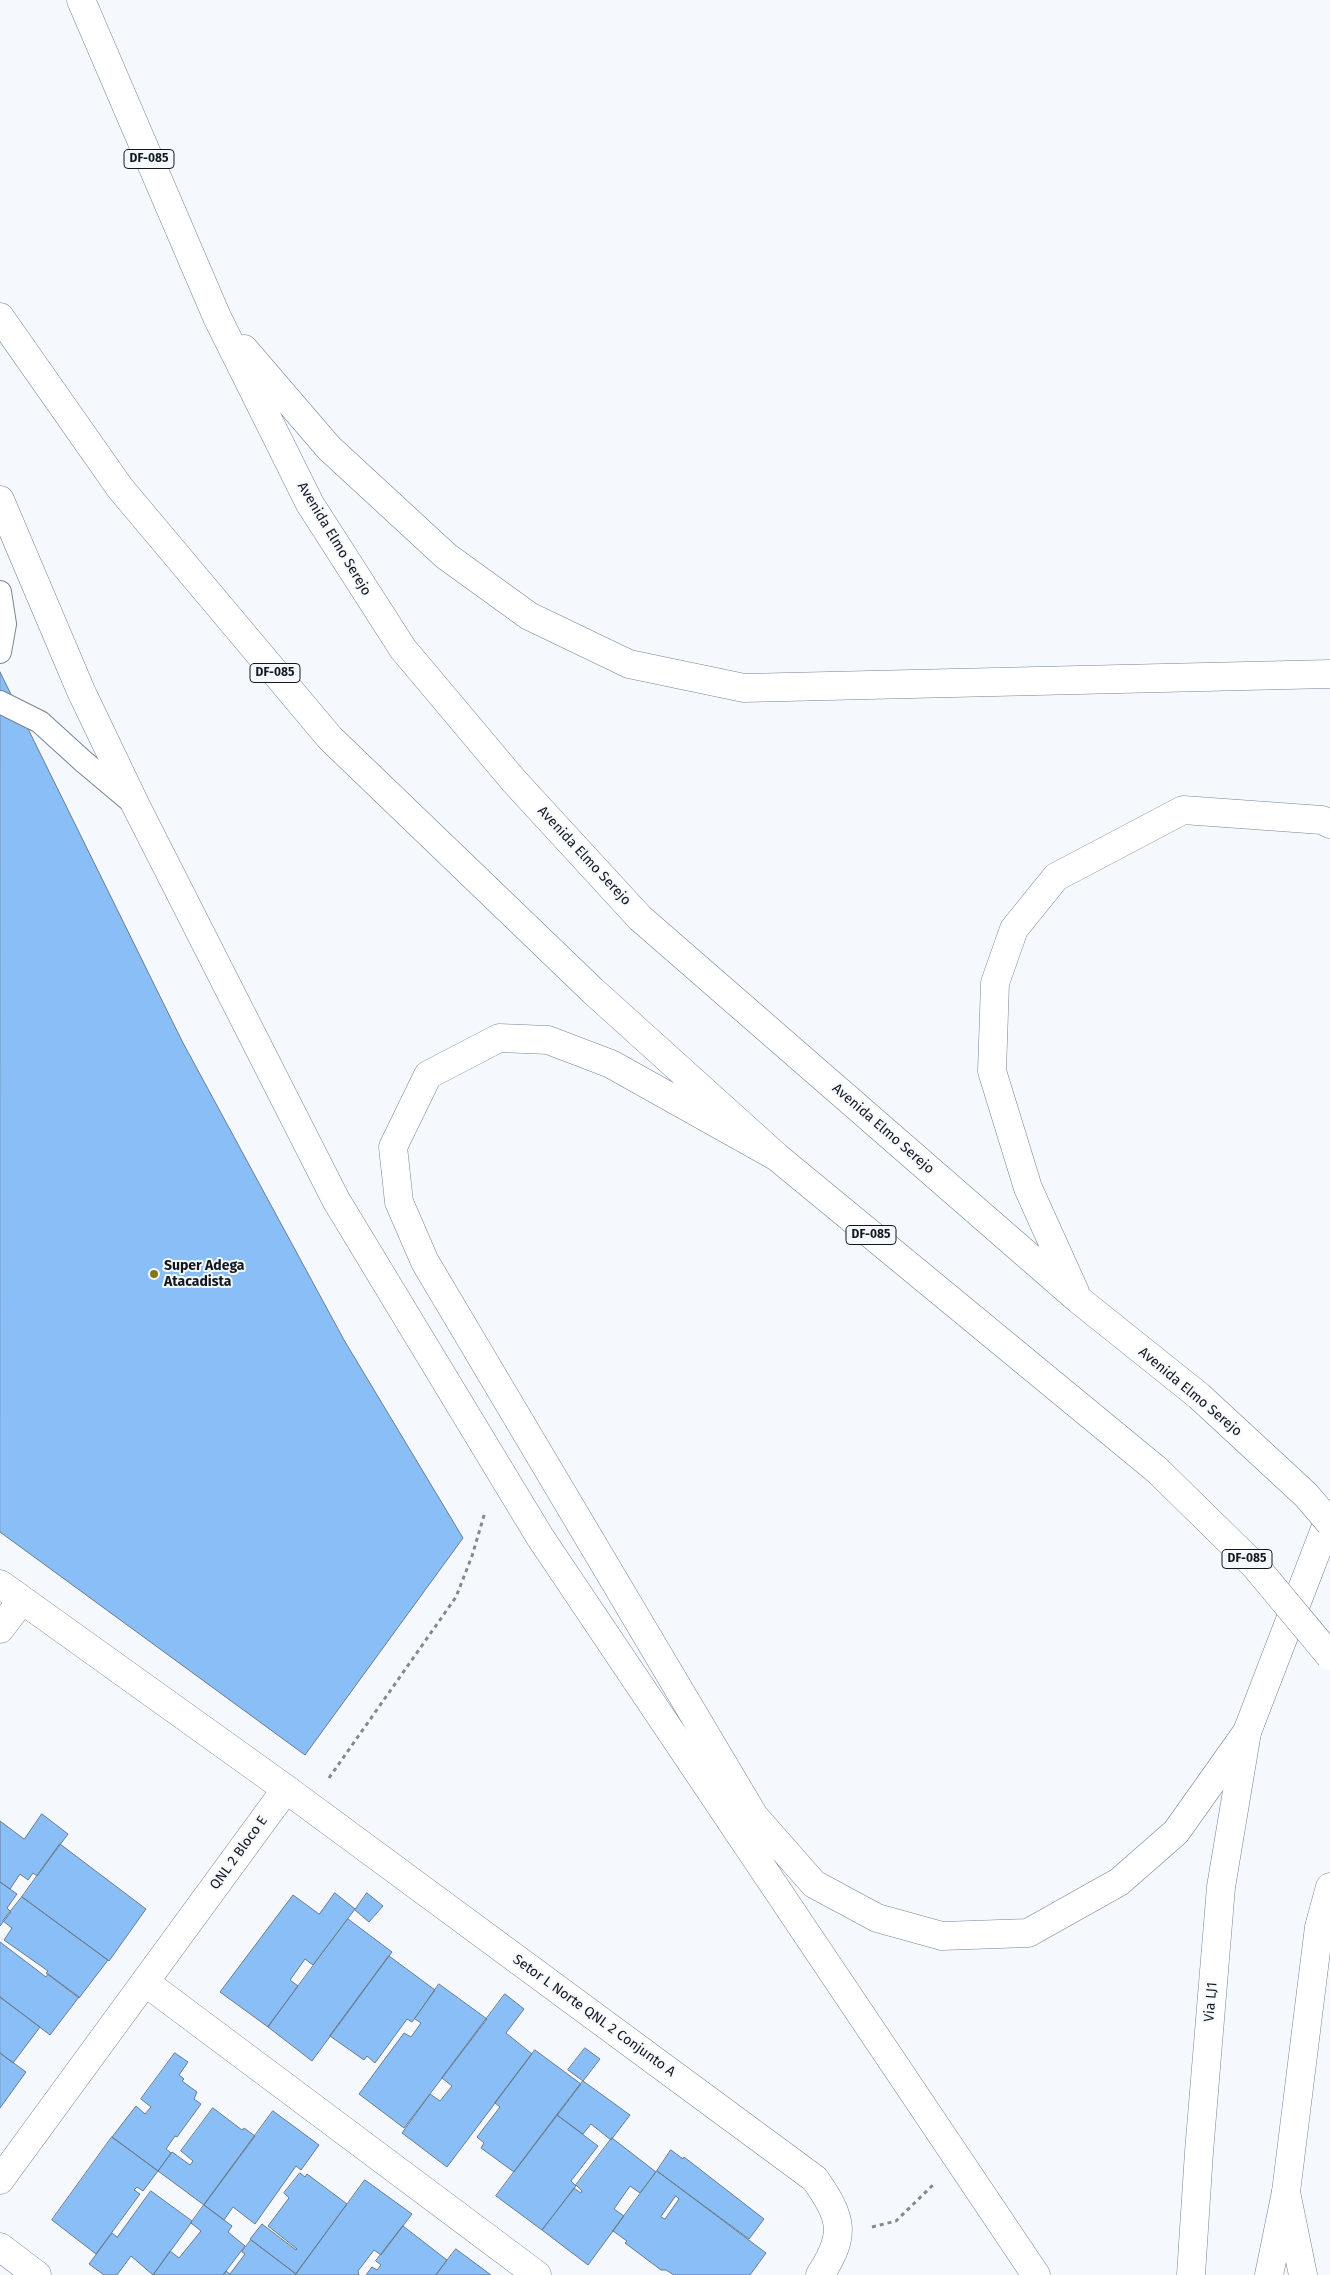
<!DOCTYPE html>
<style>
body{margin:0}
canvas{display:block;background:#f5f9fd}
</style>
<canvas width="1330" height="2275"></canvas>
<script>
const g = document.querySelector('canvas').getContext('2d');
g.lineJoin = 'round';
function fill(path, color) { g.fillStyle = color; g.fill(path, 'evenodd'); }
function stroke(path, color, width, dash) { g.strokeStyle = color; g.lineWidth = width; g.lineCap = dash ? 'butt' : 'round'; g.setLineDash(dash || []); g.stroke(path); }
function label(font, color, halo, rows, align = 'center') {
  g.font = font + ' "Fira Sans",sans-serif'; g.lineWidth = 4; g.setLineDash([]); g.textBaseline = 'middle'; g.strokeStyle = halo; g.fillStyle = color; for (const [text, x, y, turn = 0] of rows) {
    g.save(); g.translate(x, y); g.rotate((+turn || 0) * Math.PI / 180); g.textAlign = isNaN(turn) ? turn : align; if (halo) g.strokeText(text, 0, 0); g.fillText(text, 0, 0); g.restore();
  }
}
const building = new Path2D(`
 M0 672 182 1041 344 1340 463 1538 305 1755 0 1532Z
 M42 1814 68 1834 37 1876 33 1873 28 1880 20 1874 10 1889 0 1882V1821L24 1839Z
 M60 1844 146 1909 109 1961 22 1897Z
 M0 1882 17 1894 7 1908 11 1912 0 1926Z
 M335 1893 355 1909 313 1965 305 1959 290 1980 298 1986 268 2027 220 1992 293 1895 319 1914Z
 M367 1893 383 1906 369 1922 355 1910Z
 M22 1897 108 1960 79 1998 46 1973 48 1971 4 1940 12 1928 3 1921Z
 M348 1919 392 1952 312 2061 268 2027Z
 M0 1942 46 1977 48 1974 79 1997 50 2035 0 1997Z
 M389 1956 435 1990 412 2022 407 2019 375 2063 367 2056 364 2060 330 2036Z
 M439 1984 487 2019 404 2128 359 2094 404 2033 411 2037 421 2023 415 2019Z
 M505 1994 524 2009 506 2033 532 2054 447 2167 402 2133 430 2094 440 2101 452 2086 442 2078Z
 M0 1997 40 2027 13 2063 0 2053Z
 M585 2048 600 2059 583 2081 568 2070Z
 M535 2050 581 2084 514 2172 481 2148 484 2143 477 2137 500 2107 495 2103Z
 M0 2053 26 2072 0 2108Z
 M175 2053 188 2062 179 2075 184 2079 182 2081 197 2092 194 2099 201 2104 177 2137 175 2136 166 2149 171 2153 158 2171 112 2137 136 2106 145 2114 151 2107 141 2099Z
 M583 2081 630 2115 611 2140 591 2124 583 2134 557 2115Z
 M213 2108 242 2130 244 2128 255 2136 204 2205 158 2171 172 2152 190 2165 193 2161 181 2151Z
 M273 2111 319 2145 301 2170 296 2166 255 2224 233 2207 224 2220 204 2205Z
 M557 2115 598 2146 571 2181 576 2186 542 2230 496 2196Z
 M112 2137 158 2171 143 2191 137 2187 134 2190 140 2194 96 2254 52 2220Z
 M612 2138 656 2172 640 2193 630 2186 614 2209 624 2216 588 2265 542 2230 574 2188 581 2193 582 2191 576 2185Z
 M671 2150 683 2159 684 2157 764 2219 749 2239 657 2171Z
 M657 2171 766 2253 750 2275H674L666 2270H661L625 2243 627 2241 613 2231ZM676 2196 679 2199 665 2219 661 2217Z
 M300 2173 305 2177 307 2174 347 2204 296 2274 250 2239 262 2224 296 2250 297 2249 268 2226 289 2198 284 2193Z
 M365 2180 412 2214 381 2255 374 2250 358 2271 359 2275H298L296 2274Z
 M151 2191 192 2221 191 2223 153 2275 131 2256 117 2275H104L89 2264 112 2233 117 2237Z
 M204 2205 232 2226 228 2232 245 2246 223 2275H153L170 2251 179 2258 201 2231 191 2223Z
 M403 2226 447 2260 436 2275H366L372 2267 377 2270 381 2265 376 2261Z
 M251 2240 296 2274 295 2275H223L226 2271 230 2274 245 2254 242 2252Z
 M456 2249 491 2275H436Z`);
fill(building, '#8abef6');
stroke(building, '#6a7b8d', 1);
const service = new Path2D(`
 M0 592 5 624 0 652
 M0 702 40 722 84 762 134 804`);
const minor = new Path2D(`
 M0 1584 286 1789 815 2179C842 2218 847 2234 820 2275
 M0 1629 22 1600
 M145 1982 537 2275
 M0 2180 286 1789
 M0 2247 37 2275`);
const secondary = new Path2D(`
 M1191 2275 1199 2152 1221 1887 1247 1732
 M1269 2275 1286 2192`);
const primary = new Path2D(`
 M81 0 217 317 310 504 403 649 514 781 640 918 1079 1300 1199 1396
 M0 317 120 488 330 738 593 991 777 1157 1157 1470
 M244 349 329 448 446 556 529 616 629 664 744 688 1330 674
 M0 500 81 691 136 806 336 1200 540 1537 1036 2275
 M777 1157 611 1064 548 1040 499 1038 428 1075 393 1147 399 1202 425 1262 754 1816 814 1884 877 1918 942 1936 1028 1933 1119 1882 1176 1832 1247 1732 1330 1516
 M1075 1292 1028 1188 992 1071 995 983 1014 929 1056 877 1183 810 1322 820 1330 824
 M1303 2275 1286 2192 1319 1927 1330 1887`);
stroke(service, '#748497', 24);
stroke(minor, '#748497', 29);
stroke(secondary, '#748497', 29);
stroke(primary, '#748497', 29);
stroke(new Path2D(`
 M329 1778 456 1597 472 1556 485 1512
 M872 2227 896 2221 935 2183`), '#84898e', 3, [4, 4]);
stroke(service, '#fff', 22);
stroke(minor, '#fff', 28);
stroke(secondary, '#fff', 28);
stroke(primary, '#fff', 28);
const primaryBridge = new Path2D(`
 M1199 1396 1306 1495 1330 1523
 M1157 1470 1255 1566 1330 1656`);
stroke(primaryBridge, '#748497', 29, []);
stroke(primaryBridge, '#fff', 28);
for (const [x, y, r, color] of [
 [154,1274,5,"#83771b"]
]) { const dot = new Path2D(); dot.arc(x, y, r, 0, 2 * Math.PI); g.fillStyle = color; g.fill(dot); stroke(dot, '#f5f9fd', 2); }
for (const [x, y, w] of [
 [149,159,50],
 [275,673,50],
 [871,1235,50],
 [1247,1559,50]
]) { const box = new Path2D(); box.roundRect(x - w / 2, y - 9.5, w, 19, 4); g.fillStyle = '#f5f9fd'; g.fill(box); stroke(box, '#11171e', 1); }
label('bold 12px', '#11171e', null, [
 ["DF-085",149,159],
 ["DF-085",275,673],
 ["DF-085",871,1235],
 ["DF-085",1247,1559]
]);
label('14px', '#11171e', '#f5f9fd', [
 ["Avenida Elmo Serejo",334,539,59],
 ["Avenida Elmo Serejo",584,856,47],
 ["Avenida Elmo Serejo",883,1129,41],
 ["Avenida Elmo Serejo",1190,1392,40],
 ["QNL 2 Bloco E",239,1853,-54],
 ["Via LJ1",1211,2002,-85],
 ["Setor L Norte QNL 2 Conjunto A",594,2016,36]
]);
label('bold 14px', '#11171e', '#f5f9fd', [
 ["Super Adega",164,1266],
 ["Atacadista",164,1282]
], 'left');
</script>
